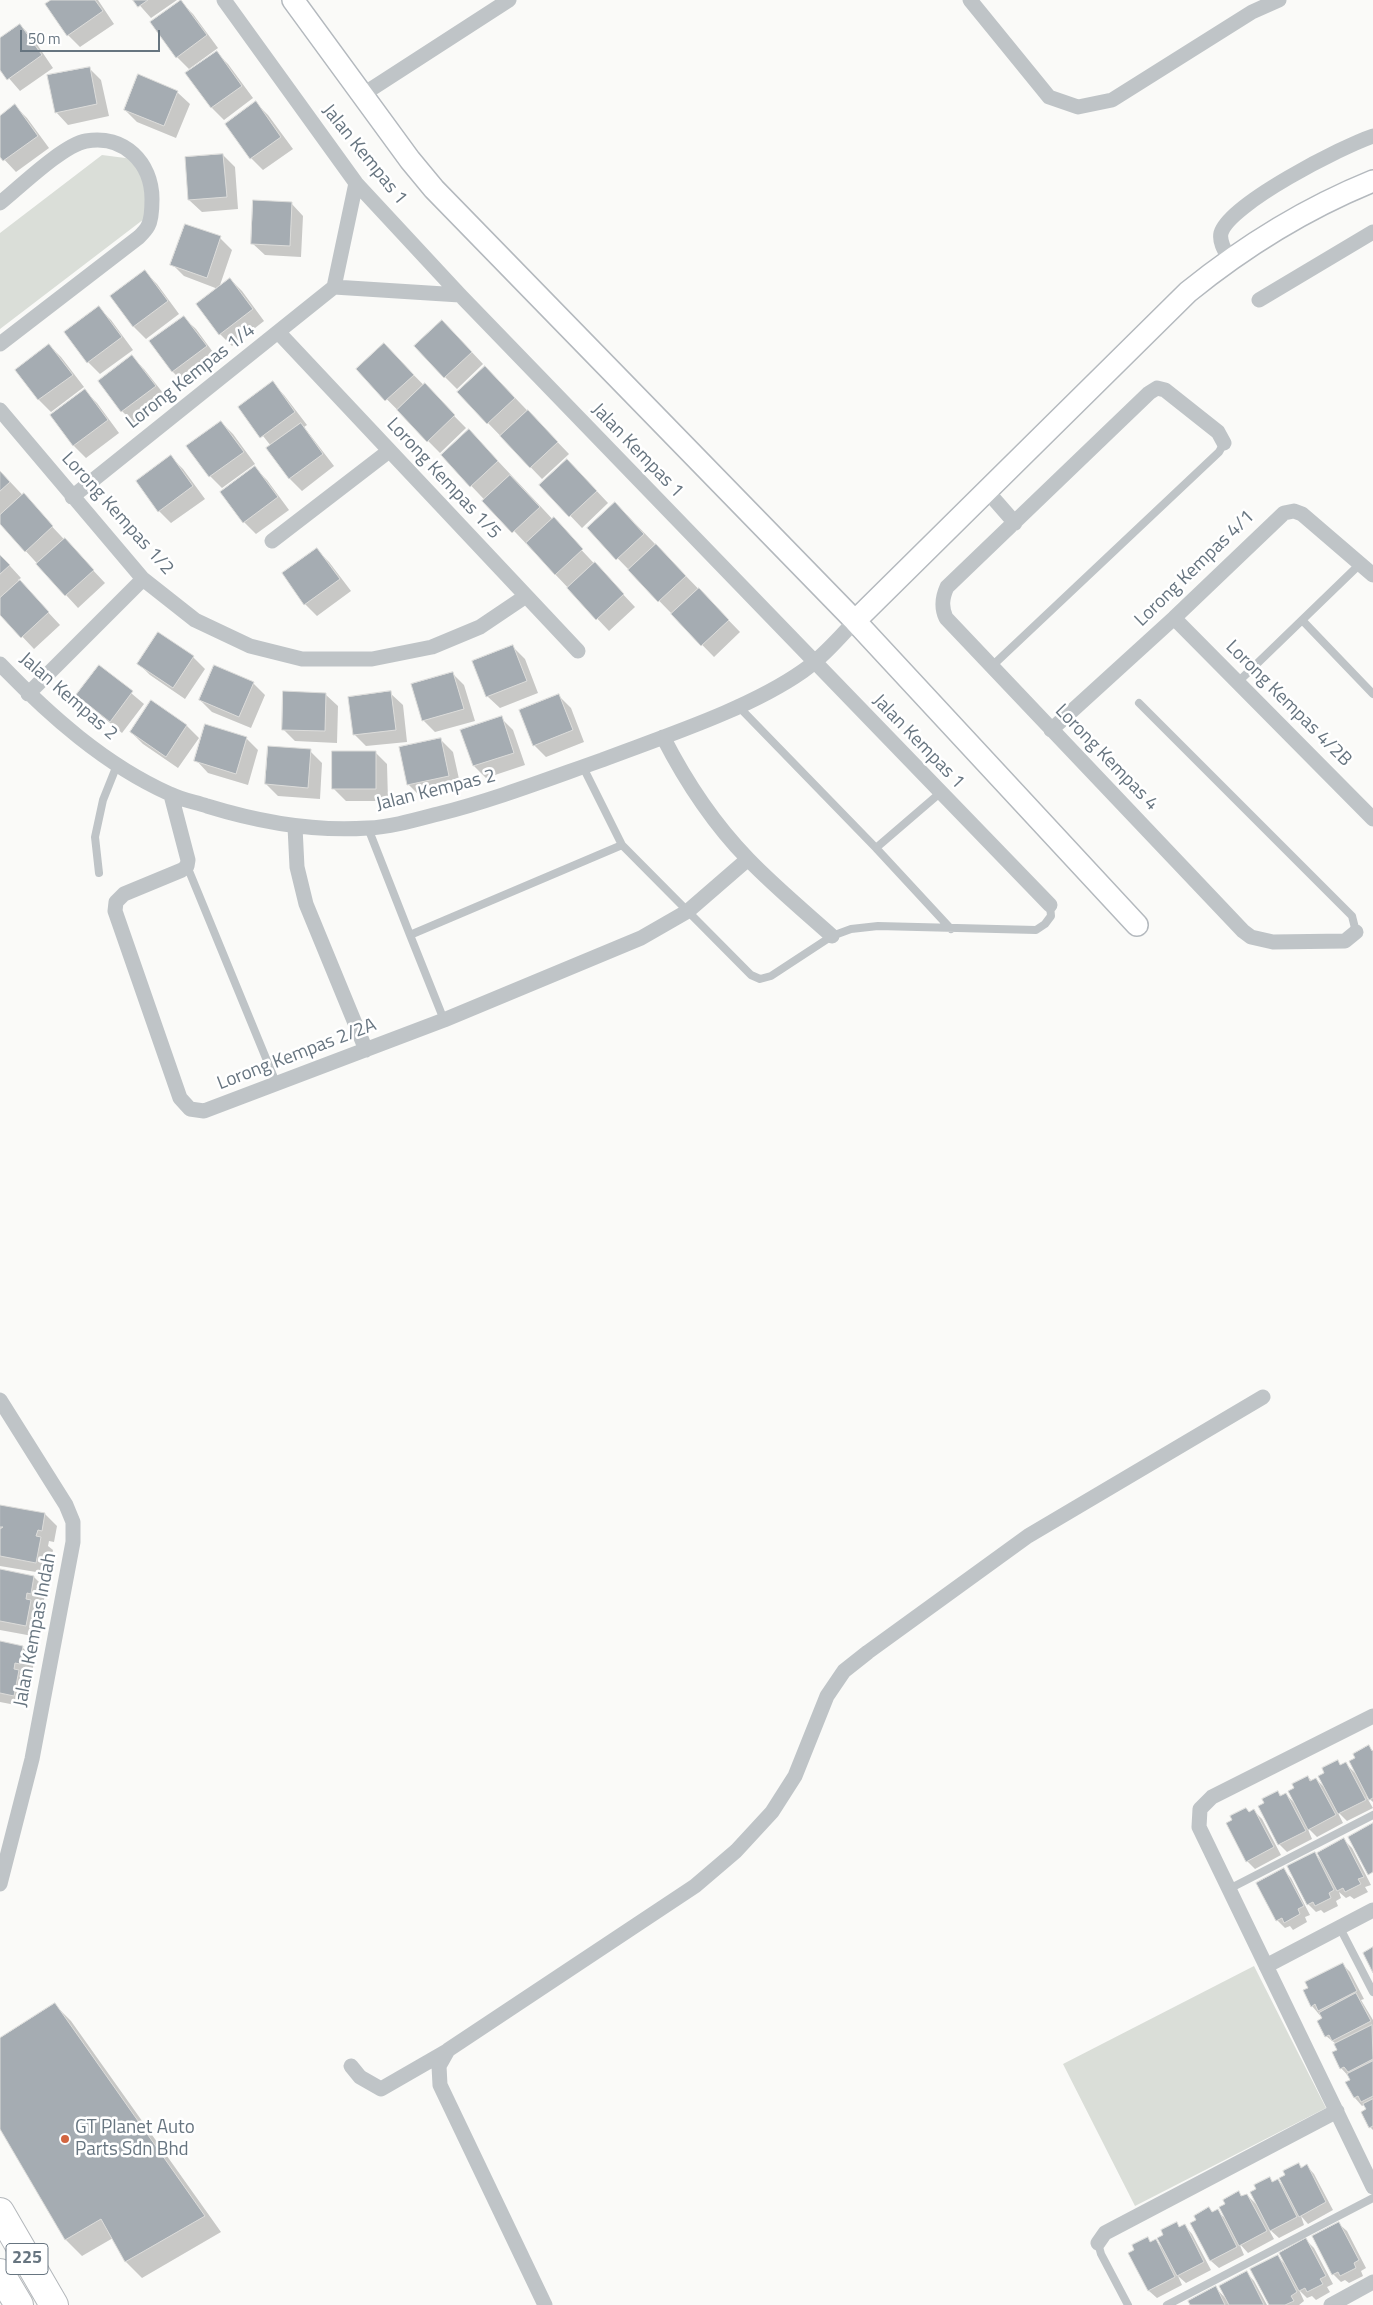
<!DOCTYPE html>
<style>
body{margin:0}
#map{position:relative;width:1373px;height:2305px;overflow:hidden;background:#fafaf8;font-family:"Titillium Web",sans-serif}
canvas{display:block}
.scale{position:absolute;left:20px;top:30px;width:140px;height:22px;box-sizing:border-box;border:2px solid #677580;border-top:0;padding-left:6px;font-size:15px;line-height:18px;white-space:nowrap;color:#677580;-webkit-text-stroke:4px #fff;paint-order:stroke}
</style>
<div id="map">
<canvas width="1373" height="2305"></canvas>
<div class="scale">50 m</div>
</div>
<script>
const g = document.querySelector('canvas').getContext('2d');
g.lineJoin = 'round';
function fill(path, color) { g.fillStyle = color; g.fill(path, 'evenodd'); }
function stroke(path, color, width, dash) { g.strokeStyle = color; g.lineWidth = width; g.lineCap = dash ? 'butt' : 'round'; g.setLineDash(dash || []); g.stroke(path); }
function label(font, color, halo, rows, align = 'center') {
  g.font = font + ' "Titillium Web",sans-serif'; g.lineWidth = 5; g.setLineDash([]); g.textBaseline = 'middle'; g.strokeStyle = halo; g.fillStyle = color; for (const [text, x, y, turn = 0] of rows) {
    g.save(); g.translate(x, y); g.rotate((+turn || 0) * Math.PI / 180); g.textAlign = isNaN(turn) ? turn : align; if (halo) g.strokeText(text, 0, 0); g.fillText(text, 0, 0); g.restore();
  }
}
fill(new Path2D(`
 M102 155 133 159 152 188 144 219 0 329V233Z
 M1254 1966 1326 2108 1135 2206 1063 2064Z`), '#daded8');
fill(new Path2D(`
 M53 0H98L114 24 80 47 68 35Z
 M135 0H177L151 18Z
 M181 2 193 14 218 48 189 69 177 57Z
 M20 25 32 37 53 68 20 91 0 68V39Z
 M216 52 228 64 253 98 224 120 212 108 187 73Z
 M89 68 101 80 109 116 68 125 56 112Z
 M177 92 190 104 176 138 137 122 125 110Z
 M256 103 268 115 293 149 263 170 251 158 226 124Z
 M15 106 27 118 49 148 16 172 0 155V117Z
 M223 155 235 167 238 209 202 212 189 200Z
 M291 203 303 216 301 257 265 255 252 243Z
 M220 238 232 250 219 288 230 279 242 291 264 321 232 346 220 334 218 289 184 276 172 264Z
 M145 272 157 284 179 314 146 339 134 327 112 297Z
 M99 308 111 320 133 350 100 374 88 362 66 333Z
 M183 317 196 329 218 359 185 384 173 372 151 342Z
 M454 333 483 364 457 389 445 377Z
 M49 345 61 357 84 387 51 412 39 400 17 370Z
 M132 357 144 369 167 398 134 423 122 411Z
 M396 357 466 428 440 453 357 369Z
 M497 379 569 454 542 479 488 423Z
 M272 383 284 395 307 425 304 427 334 466 302 491 290 479 268 449 271 446 240 407Z
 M85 391 97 403 119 433 86 458 74 446 52 415Z
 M221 422 233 434 255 464 222 488 210 476Z
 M481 443 635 607 609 631 442 455Z
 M171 457 183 469 205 499 171 523 159 511 137 481Z
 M255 468 267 480 289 510 256 534 244 522Z
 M0 471 105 583 78 608 0 523Z
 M579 472 608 503 582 528 541 485Z
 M627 515 740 632 714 657 588 528Z
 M316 549 329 562 351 591 317 616 305 604Z
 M0 555 21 578 18 580 60 625 34 649 0 613Z
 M512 646 525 659 538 693 500 708 487 696Z
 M193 657 205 669 185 699 150 675 138 663Z
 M99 666 144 704 122 733 77 695Z
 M452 673 464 685 475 721 435 732 423 720Z
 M253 683 265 695 251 728 212 712 200 700Z
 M390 693 403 705 407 742 366 746 354 734Z
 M325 694 338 706 337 743 295 741 283 729Z
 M559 696 571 708 584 742 546 757 534 745Z
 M152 702 187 726 199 738 178 768 143 744 131 732Z
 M501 718 513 730 525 765 486 778 474 766Z
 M246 738 258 750 248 785 208 773 196 760Z
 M441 740 453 752 461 788 420 796 408 784Z
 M310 751 322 763 320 799 278 796 266 784Z
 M375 752 387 764 388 801H346L334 789Z
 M0 1506 45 1514 57 1526 54 1542 49 1541 48 1546 53 1550 48 1574 0 1566Z
 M0 1570 34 1577 46 1589 43 1605 39 1604 38 1609 42 1613 38 1637 0 1630Z
 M0 1643 22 1647 34 1659 32 1675 27 1674 26 1679 30 1683 26 1707 0 1702Z
 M1369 1747 1373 1751V1802L1366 1796 1373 1808 1347 1821 1337 1811 1343 1823 1317 1837 1307 1827 1312 1839 1287 1852 1279 1844 1277 1792 1282 1796 1286 1794 1296 1805 1308 1777 1312 1781 1316 1779 1326 1789V1773L1338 1762 1342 1766 1346 1764 1357 1775Z
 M1254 1811 1262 1819 1281 1855 1255 1869 1247 1861 1250 1813Z
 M1344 1840 1352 1848 1371 1885 1365 1887 1368 1892 1354 1899 1350 1896 1346 1898 1339 1892 1341 1898 1336 1901 1338 1906 1324 1913 1321 1910 1316 1912 1308 1904 1315 1854 1321 1860Z
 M1284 1870 1291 1878 1310 1915 1305 1917 1307 1922 1293 1930 1290 1926 1285 1928 1277 1920 1258 1883Z
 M1342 1964 1350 1972 1364 1999 1361 2000 1373 2020V2130L1370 2127 1365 2104 1362 2106 1355 2098 1352 2080 1341 2068 1339 2051 1335 2043 1326 2036 1323 2019 1312 2006Z
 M55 2005 71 2021 221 2232 142 2278 126 2262 113 2238 82 2256 66 2240 0 2127V2039Z
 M1298 2164 1303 2168 1307 2166 1314 2174 1333 2210 1308 2224 1301 2216 1304 2225 1279 2238 1268 2228 1274 2239 1248 2253 1239 2243 1244 2255 1219 2268 1211 2261 1197 2220 1209 2209 1213 2213 1217 2211 1227 2220 1239 2193 1243 2197 1247 2195 1257 2205 1269 2178 1274 2183 1278 2180 1284 2187Z
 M1176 2224 1180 2228 1185 2226 1192 2234 1211 2270 1186 2283 1178 2276 1182 2285 1157 2298 1149 2291 1130 2253 1147 2239 1152 2243 1156 2241 1163 2248 1165 2235Z
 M1339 2224 1347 2231 1366 2268 1361 2271 1363 2276 1349 2283 1345 2280 1341 2282 1333 2274Z
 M1306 2240 1314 2248 1333 2284 1327 2287 1330 2292 1316 2300 1312 2296 1307 2298 1299 2290 1304 2301 1299 2305H1270L1277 2256 1285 2264Z
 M1247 2273 1254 2281 1267 2305H1192L1216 2288 1227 2300Z`), '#0003');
const building = new Path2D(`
 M51 0H95L103 11 67 36 45 4Z
 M133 0H148L138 7Z
 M181 0 207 35 176 58 150 22Z
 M20 24 42 55 7 80 0 70V38Z
 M217 51 242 86 211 108 185 73Z
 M90 67 97 104 55 113 47 75Z
 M138 74 178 91 164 126 124 110Z
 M256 101 281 137 250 159 225 124Z
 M15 104 38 136 3 161 0 157V116Z
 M223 154 227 197 188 200 185 157Z
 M253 200 292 202 290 246 251 244Z
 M185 224 221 236 207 278 170 265Z
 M145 270 168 301 133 327 110 296Z
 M230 278 253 309 219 335 196 304Z
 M99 306 122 337 87 363 64 332Z
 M184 316 207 346 172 372 149 341Z
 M442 320 472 352 444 378 414 346Z
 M384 343 414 375 385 401 356 369Z
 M49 344 73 375 38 400 15 370Z
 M132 355 156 386 121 412 98 381Z
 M485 366 515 398 487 424 457 392Z
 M273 381 295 412 260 438 238 407Z
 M425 383 455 415 427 442 397 410Z
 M85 389 108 420 73 446 50 415Z
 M528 410 558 442 530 468 500 436Z
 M221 421 244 452 209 477 186 446Z
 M301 423 323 454 289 479 266 448Z
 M469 429 498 461 470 487 441 455Z
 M171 455 193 486 158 512 136 481Z
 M567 459 597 491 569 517 539 485Z
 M255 466 278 497 243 523 220 492Z
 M0 471 10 482 0 491Z
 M510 475 540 507 512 533 482 501Z
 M24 493 53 526 25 552 0 524V515Z
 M615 502 644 534 616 560 587 528Z
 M554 517 583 549 555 575 526 543Z
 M65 538 94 570 65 596 36 564Z
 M656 544 686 576 658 602 628 570Z
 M317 548 340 579 304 605 282 573Z
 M0 555 10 565 0 574Z
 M595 562 624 594 596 620 567 588Z
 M20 580 49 612 21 638 0 615V598Z
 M699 588 729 620 701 646 671 614Z
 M158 632 194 656 173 688 137 664Z
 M513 645 527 681 486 697 472 661Z
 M99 665 133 691 110 722 76 695Z
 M214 665 254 682 239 717 199 700Z
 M453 672 464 709 422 721 411 684Z
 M283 691 326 693 325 731 282 730Z
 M391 691 396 730 353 735 348 697Z
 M559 694 573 730 533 746 519 710Z
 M151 700 187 725 166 757 130 732Z
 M502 716 514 753 473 766 460 730Z
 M205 724 247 737 236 774 194 761Z
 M441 738 449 776 407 785 399 747Z
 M268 746 311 749 308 788 265 784Z
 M332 751H376V789H332Z
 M0 1505 45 1513 42 1531 38 1530 36 1536 41 1537 36 1563 0 1556V1529L3 1527H0Z
 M0 1569 34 1576 31 1594 27 1593 26 1599 31 1600 26 1626 0 1621Z
 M0 1641 23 1646 20 1664 15 1663 14 1669 19 1670 14 1696 0 1693Z
 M1369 1745 1372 1751 1373 1750V1798L1369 1800 1349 1761 1355 1758 1353 1754Z
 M1338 1760 1340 1765 1346 1762 1366 1800 1338 1814 1318 1776 1324 1773 1322 1768Z
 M1308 1776 1310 1781 1316 1778 1336 1815 1308 1830 1288 1791 1294 1788 1292 1784Z
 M1278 1791 1280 1796 1286 1793 1306 1831 1278 1845 1258 1806 1264 1803 1262 1799Z
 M1246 1808 1249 1812 1254 1809 1274 1847 1246 1862 1226 1823 1232 1820 1230 1816Z
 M1373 1823V1872L1368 1875 1348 1837Z
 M1344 1838 1364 1877 1358 1879 1361 1884 1345 1892 1343 1888 1337 1891 1317 1853Z
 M1315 1852 1334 1890 1329 1893 1331 1898 1315 1906 1313 1902 1307 1905 1287 1866Z
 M1284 1868 1304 1906 1298 1909 1300 1914 1284 1923 1282 1918 1276 1921 1256 1883Z
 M1373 1947V1973L1363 1953Z
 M1343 1963 1357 1991 1318 2011 1315 2004 1311 2007 1303 1990 1308 1988 1305 1982Z
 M1356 1993 1371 2021 1332 2041 1329 2035 1325 2037 1317 2021 1322 2018 1319 2013Z
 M55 2003 205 2216 125 2262 101 2219 65 2240 0 2129V2038Z
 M1372 2025 1373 2059 1348 2072 1344 2067 1340 2069 1332 2052 1337 2050 1334 2044Z
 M1373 2061V2096L1361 2102 1358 2096 1354 2098 1345 2082 1350 2080 1347 2074Z
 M1373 2099V2126L1369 2128 1361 2112 1366 2109 1363 2104Z
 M1299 2163 1301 2168 1307 2164 1326 2202 1299 2217 1279 2178 1285 2175 1283 2171Z
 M1270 2177 1272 2182 1278 2179 1297 2217 1270 2231 1250 2192 1256 2189 1254 2185Z
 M1239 2191 1241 2196 1247 2194 1267 2231 1239 2246 1219 2207 1225 2204 1223 2200Z
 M1209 2207 1212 2212 1218 2209 1237 2247 1210 2261 1190 2223 1196 2220 1194 2216Z
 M1177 2222 1179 2227 1185 2224 1204 2262 1177 2276 1157 2238 1163 2235 1161 2230Z
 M1339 2222 1359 2260 1354 2263 1356 2268 1340 2276 1338 2272 1332 2275 1312 2236Z
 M1148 2237 1150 2242 1156 2239 1175 2277 1148 2291 1128 2253 1134 2250 1132 2245Z
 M1306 2238 1326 2276 1320 2279 1323 2284 1307 2292 1305 2288 1299 2291 1279 2253Z
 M1278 2255 1297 2292 1291 2296 1294 2301 1285 2305H1269L1250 2269Z
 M1247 2271 1264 2305H1229L1219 2286Z
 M1216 2286 1225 2305H1190L1188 2301Z`);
fill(building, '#a5acb2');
stroke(building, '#dcdcda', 1);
const secondary = new Path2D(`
 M293 0 410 160 434 189 855 621 1137 925
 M855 621 1188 292C1246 245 1304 209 1373 181`);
const highway = new Path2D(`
 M0 2212 54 2305
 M0 2273 19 2305`);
stroke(secondary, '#b4b9be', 24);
stroke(highway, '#b3b7bb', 30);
stroke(new Path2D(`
 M1302 620 1373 694
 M991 667 1219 452 1224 443
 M1238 682 1360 564
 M1139 703 1352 916 1356 932
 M738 706 876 848 951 929
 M583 767 622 845 751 975 760 979 771 976 832 936 851 929 878 926 1036 930 1045 924 1051 916 1050 905
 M368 828 410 935
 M876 848 940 793
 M187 866 277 1085
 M99 873 95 837 103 800 117 765
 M444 1020 410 935 622 845
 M1229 1889 1373 1815
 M1340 1928 1373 1992
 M1098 2243 1101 2254 1128 2305
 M1167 2305 1373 2198`), '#bfc4c7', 8);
stroke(new Path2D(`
 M224 0 356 183 460 295 1050 905
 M970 0 1049 97 1078 107 1112 100 1252 12 1279 0
 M362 95 509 0
 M0 203C20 187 63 145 86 141 124 134 152 163 152 199 152 207 152 219 148 226 146 230 142 234 139 237L0 344
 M1229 258C1225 251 1219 242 1221 233 1229 204 1343 146 1373 136
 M334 287 460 295
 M1259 300 1373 232
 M279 333 578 651
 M0 410 143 579 195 620 250 646 302 659H372L432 647 480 627 526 596
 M1224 443 1218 432 1165 390 1157 388 1149 393 947 587C942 598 941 607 946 618L1243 931 1251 937 1273 942 1345 941 1356 932
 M987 491 1015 523
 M72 497 334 287 356 183
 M272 541 389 451
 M1174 618 1373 819
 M0 664C49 715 105 765 170 794 182 800 195 802 207 806 259 822 313 832 368 828 391 827 415 820 438 814 494 800 548 779 602 760 665 736 749 709 803 671 823 657 839 638 855 621
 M28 694 143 579
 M1051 730 1174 618 1284 513 1294 511 1302 514 1373 575
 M663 737C686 782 713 823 748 859 774 886 804 911 832 936
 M171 795 188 860 187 866 182 870 124 894 116 902 115 911 180 1098 190 1109 204 1111 444 1020 641 938 688 911 748 859
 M295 827 297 867 306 904 366 1050
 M0 1400 66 1505 73 1522V1542L32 1759 0 1884
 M1373 1716 1212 1797 1200 1809 1199 1827 1373 2187
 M1266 1966 1373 1910
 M351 2066 360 2077 381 2089 447 2051
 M1098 2243 1105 2233 1337 2111
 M545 2305 440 2085 439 2066 448 2050 695 1886 736 1851 772 1812 795 1776 827 1696 844 1671 868 1652 1028 1536 1263 1397
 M1331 2305 1373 2282`), '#bfc4c7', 15);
stroke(secondary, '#fff', 21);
stroke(highway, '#fff', 28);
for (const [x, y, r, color] of [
 [65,2139,5,"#d26540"]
]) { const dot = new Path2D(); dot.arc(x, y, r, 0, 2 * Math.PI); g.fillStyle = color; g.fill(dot); stroke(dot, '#fff', 2); }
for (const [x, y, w] of [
 [27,2259,42]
]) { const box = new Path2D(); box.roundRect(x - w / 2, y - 15.5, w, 31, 4); g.fillStyle = '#fff'; g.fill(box); stroke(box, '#677580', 1); }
label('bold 18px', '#677580', null, [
 ["225",27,2259]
]);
label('19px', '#677580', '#fff', [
 ["Jalan Kempas 1",364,155,51],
 ["Lorong Kempas 1/4",191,377,-38],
 ["Jalan Kempas 1",637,451,46],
 ["Lorong Kempas 1/5",443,479,47],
 ["Lorong Kempas 1/2",117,514,48],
 ["Lorong Kempas 4/1",1195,569,-44],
 ["Jalan Kempas 2",68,697,41],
 ["Lorong Kempas 4/2B",1288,704,45],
 ["Jalan Kempas 1",918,742,46],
 ["Lorong Kempas 4",1106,758,46],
 ["Jalan Kempas 2",436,791,-14],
 ["Lorong Kempas 2/2A",297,1055,-21],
 ["Jalan Kempas Indah",36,1630,-79]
]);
label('19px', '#677580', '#fff', [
 ["GT Planet Auto",75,2128],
 ["Parts Sdn Bhd",75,2150]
], 'left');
</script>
